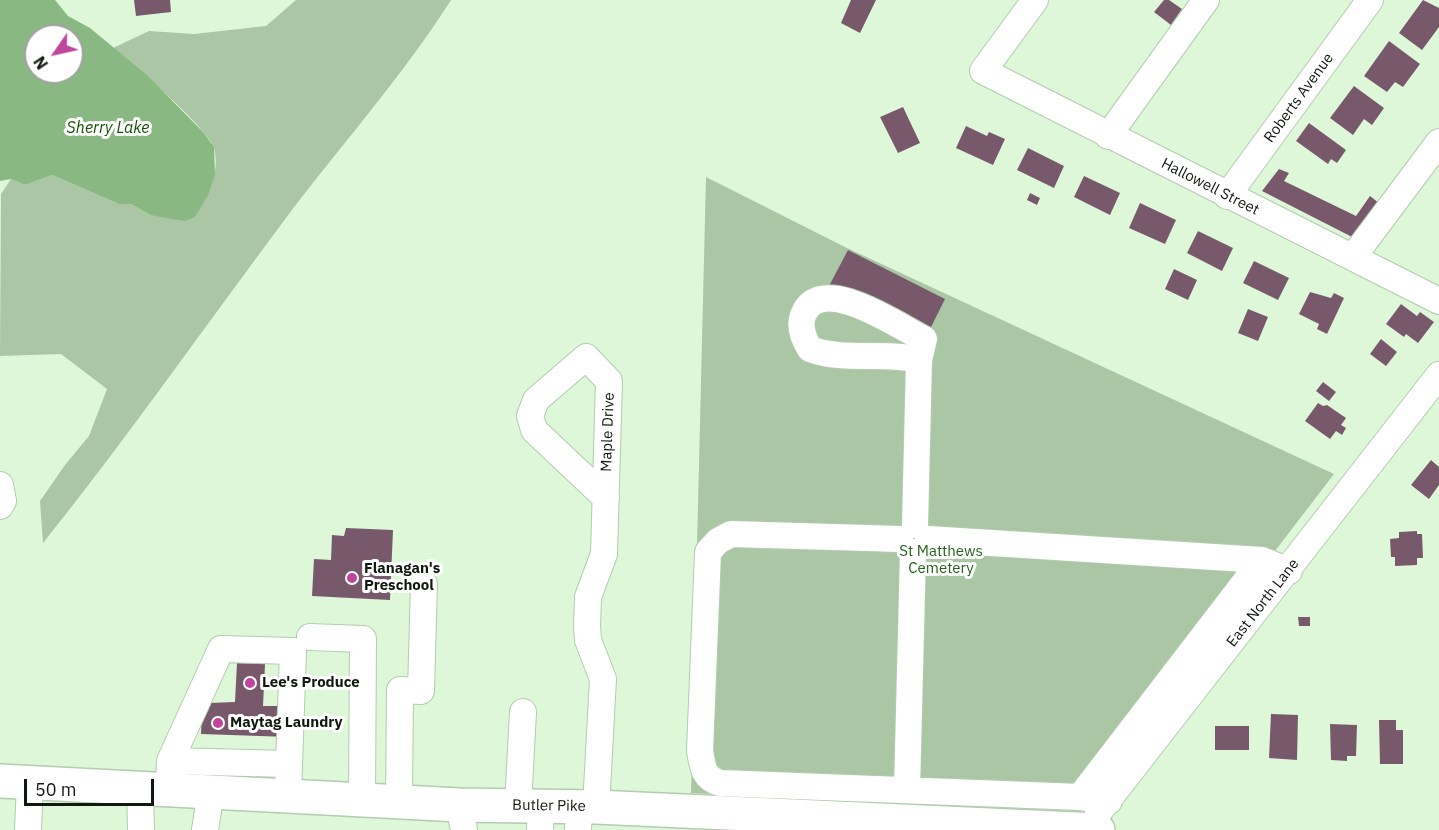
<!DOCTYPE html>
<style>
body{margin:0}
#map{position:relative;width:1439px;height:830px;overflow:hidden;background:#def7d9;font-family:"IBM Plex Sans",sans-serif}
canvas{display:block}
.north{position:absolute;left:24px;top:24px;width:60px;height:60px;box-sizing:border-box;background:#fff;border:2px solid #9fa39f;border-radius:50%;rotate:236deg;font-size:16px;font-weight:700;line-height:24px;text-align:center;color:#10190f}
.north::after{content:'';display:block;margin:auto;width:21px;height:27px;background:#bf469a;clip-path:polygon(50% 0,100% 100%,50% 72%,0 100%)}
.scale{position:absolute;left:24px;top:779px;width:130px;height:27px;box-sizing:border-box;border:3px solid #10190f;border-top:0;padding-left:8px;font-size:18px;line-height:21px;white-space:nowrap;color:#10190f;-webkit-text-stroke:4px #fff;paint-order:stroke}
</style>
<div id="map">
<canvas width="1439" height="830"></canvas>
<div class="north">N</div>
<div class="scale">50 m</div>
</div>
<script>
const g = document.querySelector('canvas').getContext('2d');
g.lineJoin = 'round';
function fill(path, color) { g.fillStyle = color; g.fill(path, 'evenodd'); }
function stroke(path, color, width, dash) { g.strokeStyle = color; g.lineWidth = width; g.lineCap = dash ? 'butt' : 'round'; g.setLineDash(dash || []); g.stroke(path); }
function label(font, color, halo, rows, align = 'center') {
  g.font = font + ' "IBM Plex Sans",sans-serif'; g.lineWidth = 6; g.setLineDash([]); g.textBaseline = 'middle'; g.strokeStyle = halo; g.fillStyle = color; for (const [text, x, y, turn = 0] of rows) {
    g.save(); g.translate(x, y); g.rotate((+turn || 0) * Math.PI / 180); g.textAlign = isNaN(turn) ? turn : align; if (halo) g.strokeText(text, 0, 0); g.fillText(text, 0, 0); g.restore();
  }
}
fill(new Path2D(`
 M296 0H451C402 77 341 145 286 218 205 326 128 437 43 543L40 501 65 465 89 436 107 389 61 354 0 356 1 194 11 179 25 185 52 175 119 204H131L150 215 195 217C206 195 221 174 214 148 208 128 132 63 113 48L149 31 194 34 266 26Z
 M706 177 847 248 1334 474 1076 811 691 793Z`), '#aac6a5');
fill(new Path2D(`
 M0 0H55L68 16 90 28 148 76 204 133 214 147 215 175 208 195 195 217 185 221 172 219 150 215 131 204H119L52 175 25 185 11 179 0 181ZM36 36H72V72H36Z`), '#8ab882');
fill(new Path2D(`
 M134 0H170L171 12 136 16Z
 M851 0H876L860 33 841 23Z
 M1164 0H1169L1182 9 1171 25 1154 12Z
 M1423 0 1439 8V27L1422 50 1399 33Z
 M1389 41 1420 64 1403 87 1395 82 1387 92 1364 76Z
 M1354 86 1384 108 1372 125 1364 119 1353 135 1330 118Z
 M903 107 920 143 898 153 880 117Z
 M1309 123 1346 150 1337 163 1331 159 1328 164 1296 141Z
 M966 126 987 136 989 132 1005 139 993 165 956 148Z
 M1028 148 1064 166 1054 188 1017 170Z
 M1279 169 1289 173 1284 181 1356 216 1370 196 1384 207 1360 241 1262 191Z
 M1084 176 1120 193 1110 215 1074 197Z
 M1030 193 1040 198 1037 205 1027 200Z
 M1140 203 1176 220 1165 244 1129 228Z
 M1198 231 1233 248 1222 271 1187 253Z
 M848 250 945 299 927 335 829 286Z
 M1254 261 1289 278 1278 300 1243 283Z
 M1174 269 1197 280 1188 300 1165 289Z
 M1310 292 1331 298 1334 293 1344 298 1327 334 1317 329 1319 324 1299 314Z
 M1401 304 1417 316 1420 312 1434 322 1418 343 1406 334 1404 337 1386 324Z
 M1248 309 1268 317 1258 341 1238 333Z
 M1381 339 1397 352 1386 366 1370 354Z
 M1323 382 1336 392 1329 401 1316 391Z
 M1318 403 1323 406 1327 405 1346 418 1341 425 1346 428 1342 435 1336 431 1330 439 1305 421Z
 M1431 460 1439 467V485L1429 499 1411 485Z
 M346 528 393 530 390 600 312 596 314 559 331 560 332 535 344 536Z
 M1417 531V534H1422L1423 558H1417V565L1395 566V557H1391L1390 539 1399 538V532Z
 M1298 617H1310V626H1299Z
 M237 663 265 664 263 706H289V737L201 734 202 711 208 712 209 703 235 702Z
 M1271 714 1298 715 1297 760 1269 758Z
 M1379 720H1396V730H1403V764H1380Z
 M1330 724 1357 725 1356 756H1347V761L1331 760Z
 M1215 726H1249V750H1215Z`), '#78596c');
const minor = new Path2D(`
 M1035 0 983 71 1439 301
 M1108 136 1206 0
 M1227 196 1370 0
 M1353 257 1439 142
 M0 485 3 501 0 506
 M915 525 919 360 924 339C898 326 822 273 804 313 798 326 803 338 810 349 845 362 883 351 919 360
 M900 539 731 534 718 541 708 552 700 751C703 767 703 778 720 783L1080 797 1109 801
 M928 539 1262 560 1289 571
 M310 637 363 639 362 799
 M170 761 289 764
 M140 786 141 830
 M169 789 170 761 221 649 293 651 288 794
 M907 790 913 552
 M1080 797 1262 560
 M399 801 400 690 421 691 424 584
 M459 805 464 830
 M518 805 523 712
 M596 807 603 679 588 640 587 626 588 597 604 554 609 381 586 357 536 400 530 416 534 430 606 498
 M1098 813 1439 375
 M28 830 30 783
 M205 830 211 791
 M540 830 541 806
 M578 830 579 807`);
const major = new Path2D(`
 M0 781 459 805 596 807 1098 830`);
stroke(minor, '#b3ccaf', 28);
stroke(major, '#b3ccaf', 36);
stroke(minor, '#fff', 26);
stroke(major, '#fff', 33);
for (const [x, y, r, color] of [
 [352,578,6,"#bf469a"],
 [250,683,6,"#bf469a"],
 [218,723,6,"#bf469a"]
]) { const dot = new Path2D(); dot.arc(x, y, r, 0, 2 * Math.PI); g.fillStyle = color; g.fill(dot); stroke(dot, '#fff', 2); }
label('15px', '#10190f', '#fff', [
 ["Roberts Avenue",1299,98,-54],
 ["Hallowell Street",1210,187,27],
 ["Maple Drive",608,432,-88],
 ["East North Lane",1263,603,-52],
 ["Butler Pike",549,806,1]
]);
label('15px', '#26621b', '#fff', [
 ["St Matthews",941,552],
 ["Cemetery",941,569]
]);
label('bold 15px', '#10190f', '#fff', [
 ["Flanagan's",364,569],
 ["Preschool",364,586],
 ["Lee's Produce",262,683],
 ["Maytag Laundry",230,723]
], 'left');
label('italic 16px', '#135205', '#fff', [
 ["Sherry Lake",108,128]
]);
</script>
